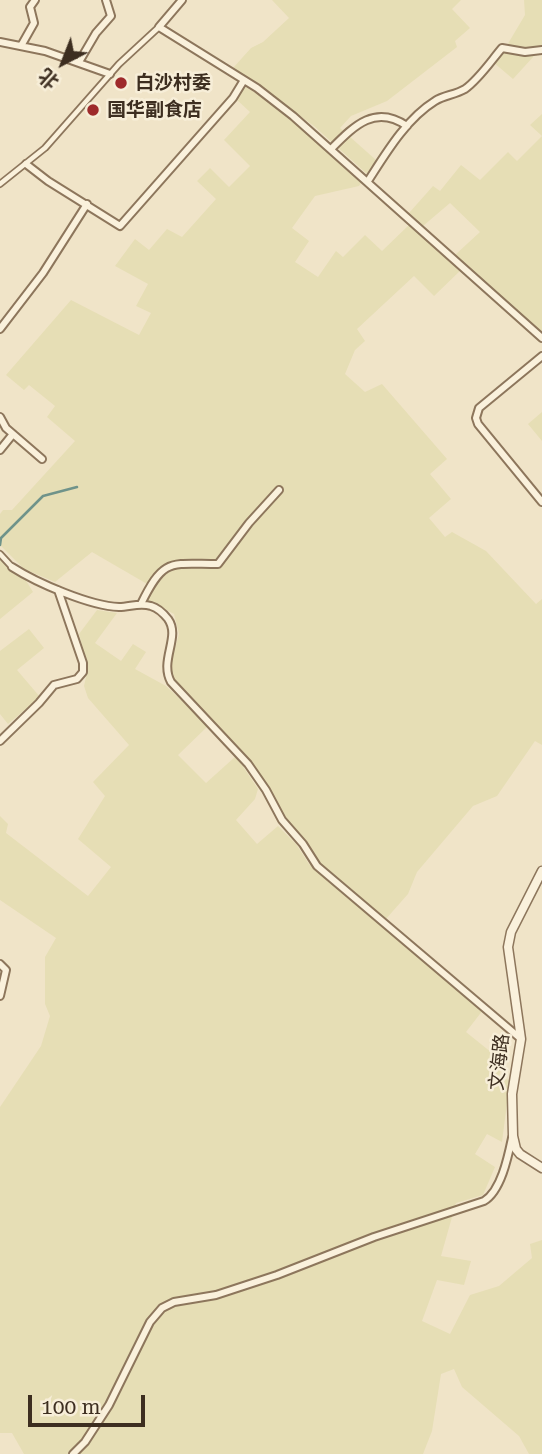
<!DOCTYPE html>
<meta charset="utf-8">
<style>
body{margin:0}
#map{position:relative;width:542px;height:1454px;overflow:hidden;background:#f0e4c8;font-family:"Roboto Serif","Noto Sans SC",serif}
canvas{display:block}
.north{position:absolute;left:28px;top:28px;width:70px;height:70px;-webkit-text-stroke:5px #f7eed8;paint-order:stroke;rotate:222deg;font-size:19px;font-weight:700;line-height:28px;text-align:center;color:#3d2e20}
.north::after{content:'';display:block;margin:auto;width:24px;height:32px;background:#3d2e20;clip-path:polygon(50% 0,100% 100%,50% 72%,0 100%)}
.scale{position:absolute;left:28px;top:1395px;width:117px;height:32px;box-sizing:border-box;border:4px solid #3d2e20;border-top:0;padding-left:9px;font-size:21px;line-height:24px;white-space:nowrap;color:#3d2e20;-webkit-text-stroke:5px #f7eed8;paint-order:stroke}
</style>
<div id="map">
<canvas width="542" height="1454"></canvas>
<div class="north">北</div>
<div class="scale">100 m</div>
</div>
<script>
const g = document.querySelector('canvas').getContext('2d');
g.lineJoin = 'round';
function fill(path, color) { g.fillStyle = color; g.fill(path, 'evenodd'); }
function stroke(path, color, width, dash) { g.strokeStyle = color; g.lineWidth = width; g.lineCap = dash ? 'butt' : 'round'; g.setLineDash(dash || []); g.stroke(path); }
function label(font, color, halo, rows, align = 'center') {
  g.font = font + ' "Roboto Serif","Noto Sans SC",serif'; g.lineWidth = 5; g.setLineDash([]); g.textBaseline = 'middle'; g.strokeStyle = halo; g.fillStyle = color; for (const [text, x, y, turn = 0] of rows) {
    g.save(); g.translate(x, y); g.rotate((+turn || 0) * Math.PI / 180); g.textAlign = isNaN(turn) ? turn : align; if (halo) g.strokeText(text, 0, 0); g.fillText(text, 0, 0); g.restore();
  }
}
fill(new Path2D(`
 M272 0H461L452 9 470 28 455 41 457 47 387 101 351 116 340 128 376 160 367 174 314 126 233 68 251 48 263 42 289 18Z
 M524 0H542V54L534 56 513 79 493 62 503 52 525 15Z
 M244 86 259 95 307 132 363 180 359 186 315 196 292 228 309 241 295 262 318 277 336 251 343 257 365 235 382 251 410 224 462 269 434 296 414 276 357 329 365 341 355 350 345 374 365 392 382 384 447 459 430 474 451 499 429 518 445 537 452 532 486 551 536 604 542 599V745L535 741 497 796 473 806 417 872 408 894 385 920 320 866 304 840 287 823 264 780 236 746 172 677 171 663 179 634 174 614 148 600 154 588 92 552 55 582 24 569 0 545V514L3 510H12L75 441 47 417 55 406 29 385 24 390 6 375 71 300 139 335 151 313 136 306 148 284 115 266 135 239 149 250 167 229 182 237 216 199 197 181 210 168 229 187 250 166 224 140 250 112 236 99Z
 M542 114V332L455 255 480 232 450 203 423 226 409 213 433 186 440 191 461 165 480 180 508 152 517 161 542 136 530 125Z
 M542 412V441L528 424Z
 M0 559 13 573 25 579 33 592 0 619Z
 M97 610 117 613 95 643 121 661 133 644 146 652 135 669 166 686 208 726 178 755 206 783 236 756 258 789 255 799 236 820 257 844 278 826 296 844 309 864 483 1010 466 1032 502 1061 499 1078 510 1080 502 1142 487 1134 475 1154 495 1167 483 1195 456 1203 441 1256 471 1261 464 1285 437 1280 422 1321 450 1334 470 1295 499 1286 532 1258 530 1244 542 1240V1454H529L519 1436 462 1387 454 1369 441 1374 432 1431 423 1454H24L12 1433H0V1107L41 1046 50 1016 45 1004V957L56 938 0 900V816L8 824 6 833 88 896 111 867 78 839 105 796 93 782 129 745 88 698 84 686 88 668 79 634Z
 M29 629 44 648 17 670 40 697 8 724 0 714V651Z`), '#e6deb5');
stroke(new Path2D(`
 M0 545 1 538 43 496 77 487`), '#6f938a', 2.5);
const pedestrian = new Path2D(`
 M0 184 45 148 119 64 159 27
 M0 554 12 567`);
const minor = new Path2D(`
 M182 0 159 27 257 88 293 116 542 338
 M0 42 45 51 110 74
 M21 46 34 23 30 7 35 0
 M79 62 96 33 111 16 106 0
 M332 148C354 126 375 104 407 126
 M26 164 48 181 120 226 233 98 244 80
 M368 181C386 153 406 119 435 101 444 95 455 95 465 89 479 79 491 61 502 48L525 52 542 50
 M0 329 43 273 87 204
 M542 356 479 408 476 418 478 424 542 502
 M0 417 6 428 42 459
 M0 450 13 434
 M12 567C37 583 90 606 119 607 130 607 140 602 151 606 158 608 164 614 168 619 181 637 159 660 171 682L248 764 266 790 282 820 303 844 317 866 521 1039
 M141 604C164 557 170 564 218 564L249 523 279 490
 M0 741 39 703 54 685 77 679 83 672V663L58 590
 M0 964 6 970 0 996
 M73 1454 85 1442 109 1405 150 1322 162 1308 174 1302 216 1295 277 1275 374 1237 484 1201C501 1191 508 1157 512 1138`);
const tertiary = new Path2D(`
 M542 871 511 932 508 947 521 1039 512 1094 513 1136 516 1149 520 1154 542 1168`);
stroke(pedestrian, '#8d765c', 8);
stroke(minor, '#8d765c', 10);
stroke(tertiary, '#8d765c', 11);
stroke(pedestrian, '#faf1dc', 4.5);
stroke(minor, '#faf1dc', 6);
stroke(tertiary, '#faf1dc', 8);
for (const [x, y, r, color] of [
 [121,83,7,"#9e2a2b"],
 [93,110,7,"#9e2a2b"]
]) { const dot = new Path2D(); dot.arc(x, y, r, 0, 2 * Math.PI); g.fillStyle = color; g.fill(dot); stroke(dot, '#f7eed8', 2.5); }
label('bold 19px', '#3d2e20', '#f7eed8', [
 ["白沙村委",135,83],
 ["国华副食店",107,110]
], 'left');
label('19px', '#3d2e20', '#f7eed8', [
 ["文海路",500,1062,-84]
]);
</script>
